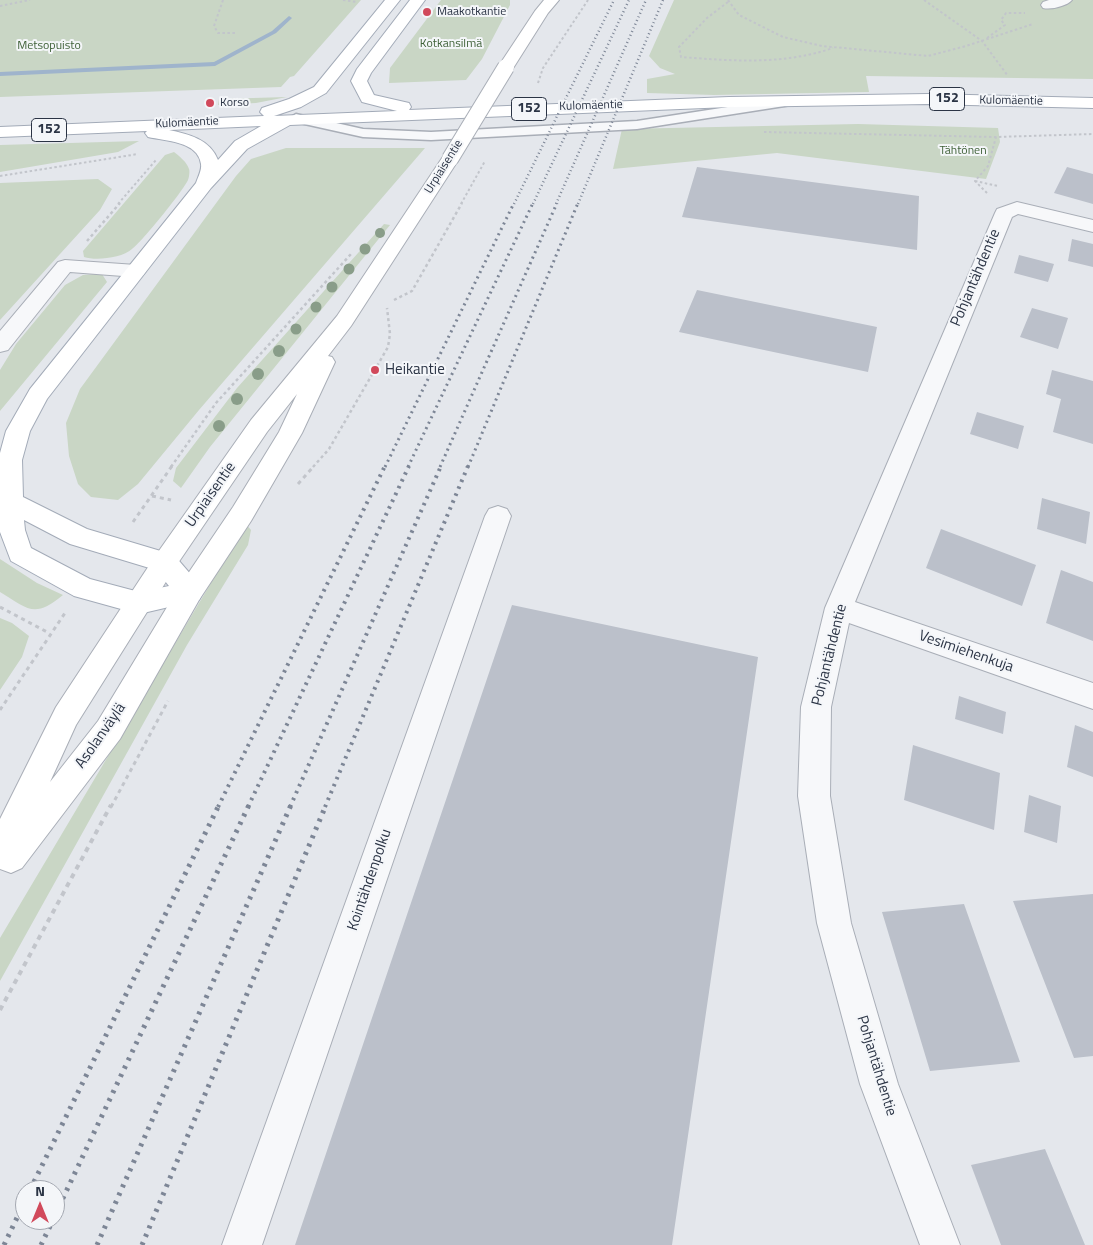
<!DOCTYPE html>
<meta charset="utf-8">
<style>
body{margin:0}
#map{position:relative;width:1093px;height:1245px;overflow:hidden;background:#e4e7ec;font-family:"Titillium Web",sans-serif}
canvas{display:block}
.north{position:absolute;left:15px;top:1180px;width:50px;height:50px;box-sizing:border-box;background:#f4f6f9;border:1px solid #a4a8b1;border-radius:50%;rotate:0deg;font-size:14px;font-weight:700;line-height:20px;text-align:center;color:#2b3445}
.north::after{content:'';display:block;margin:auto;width:18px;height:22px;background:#d1495b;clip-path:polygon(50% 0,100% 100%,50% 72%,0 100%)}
</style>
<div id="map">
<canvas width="1093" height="1245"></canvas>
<div class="north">N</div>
</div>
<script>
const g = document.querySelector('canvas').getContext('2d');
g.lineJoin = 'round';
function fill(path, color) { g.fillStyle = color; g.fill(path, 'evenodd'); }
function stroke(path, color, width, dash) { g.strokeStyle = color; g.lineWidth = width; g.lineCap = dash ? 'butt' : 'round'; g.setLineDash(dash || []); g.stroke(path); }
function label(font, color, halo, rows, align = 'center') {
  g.font = font + ' "Titillium Web",sans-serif'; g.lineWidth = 4; g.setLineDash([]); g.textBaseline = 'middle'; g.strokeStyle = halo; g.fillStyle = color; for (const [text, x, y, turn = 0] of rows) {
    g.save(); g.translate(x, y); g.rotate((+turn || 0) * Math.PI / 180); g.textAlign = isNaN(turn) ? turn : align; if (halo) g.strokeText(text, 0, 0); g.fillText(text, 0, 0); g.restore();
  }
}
fill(new Path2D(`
 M0 0H361L294 76 290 77 281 87 0 97Z
 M441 0H510V5L482 59 466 80 389 83 390 68Z
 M674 0H1093V79L866 76 869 92 714 95 647 93V79L675 74 660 68 649 56Z
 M287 97 256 103 218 105 219 99Z
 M858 124 998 128 1000 142 986 179 777 153 613 169 622 129Z
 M139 141 118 152 0 172V145Z
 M286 148H425L199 410 138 484 118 500 91 497 78 484 69 456 66 423 80 389 236 176 251 159Z
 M174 152C179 156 187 162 189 169 190 171 189 178 188 180 183 191 142 242 132 249 122 258 96 261 84 257L83 251 165 155Z
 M98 179 112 189 100 210 0 320V183Z
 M384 224 390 225 210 447 181 488 173 481 176 468 237 388Z
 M96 274H102L107 282 0 411V370L16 344 65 285 83 275Z
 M246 524 251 530 248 545 187 645 0 981V938Z
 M0 559 37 583 63 595C34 619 28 609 0 592Z
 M0 618 12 623 29 636 22 657 0 690Z`), '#c9d6c5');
fill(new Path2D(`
 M289 16 292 18 291 19 276 33 215 66 0 76V72L214 62 272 31Z`), '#9fb4cc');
fill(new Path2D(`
 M697 167 919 196 917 250 682 217Z
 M1067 167 1093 174V204L1054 193Z
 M1072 239 1093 244V267L1068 261Z
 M1019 255 1054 264 1048 282 1014 273Z
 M697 290 877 327 868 372 679 332Z
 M1032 308 1068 318 1058 349 1020 337Z
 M1052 370 1093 381V444L1053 432 1061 399 1046 394Z
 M977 412 1024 426 1018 449 970 434Z
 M1042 498 1090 512 1086 544 1037 529Z
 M941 529 1036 565 1022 606 926 568Z
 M1061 570 1093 582V641L1046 623Z
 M512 605 758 657 672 1245H295Z
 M959 696 1006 712 1003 734 955 719Z
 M1075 725 1093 732V777L1067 767Z
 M913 745 1000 773 994 830 904 800Z
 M1029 795 1061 806 1057 843 1024 832Z
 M1093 894V1056L1074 1058 1013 901Z
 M964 904 1020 1062 930 1071 882 912Z
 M1045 1149 1085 1245H1001L971 1165Z`), '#bbc0ca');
const lane = new Path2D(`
 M786 98 793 102 791 105 637 129 431 140 363 137 291 121 289 118 296 114 363 129 431 132 637 121Z`);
const street = new Path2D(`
 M1049 0H1072C1067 6 1051 10 1043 8L1041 5 1043 2Z
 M1017 202 1093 220V232L1018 214 1012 217 855 602 1093 683V709L849 623 831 707 830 796 851 923 898 1084 960 1245H920L860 1084 817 923 798 796 801 707 825 608 995 213 997 209Z
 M65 260 136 265 143 267 146 271 143 275 136 277 70 272 8 350 0 352V331L58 262Z
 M498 506 507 509 511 516 262 1245H222L485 516 489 509Z`);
const secondary = new Path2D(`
 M544 0H559L548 13 512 70H500L498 67 535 11Z
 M450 154 456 155 459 159 351 326 328 356 332 357 335 362 302 433 251 521 199 600 120 739 22 868 11 873 0 869V819L56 707 156 555 251 420 337 316 444 155ZM297 394 279 432 233 507 181 584 98 721 50 782 76 725 174 569 267 432Z`);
const primary = new Path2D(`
 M385 0H400L326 93 301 107 274 116 397 111 362 102 351 81 357 69 410 0H425L371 73 367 81 374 95 409 103 411 107 409 110 729 97 928 94 1093 98V108L928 104 729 107 290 125 247 149 211 188 47 399 30 431 22 460 23 497 87 529 174 555 199 584 203 592 199 600 139 614 74 596 11 561 0 532V453L6 431 30 389 196 183C198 177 202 170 201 164 198 141 165 141 148 137L145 133 147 131 0 137V127L264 116 260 112 262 108 289 99 314 87ZM261 126 235 141 218 160C210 139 188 134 169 130ZM24 520 70 544 156 570 169 586 139 592 90 579 31 548 25 530Z`);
stroke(lane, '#a9aeb7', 3);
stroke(street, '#a9aeb7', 2);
stroke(secondary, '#a9aeb7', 2);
stroke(primary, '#a3abb8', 2);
stroke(new Path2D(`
 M223 0 214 26 218 33H235
 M343 0 357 2
 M728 0 739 15 783 37 822 46 928 56 966 46 1033 24
 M924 0 982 41 1008 76
 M728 2 707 18 679 47 681 57C733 61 783 65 833 48
 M0 6 30 0
 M987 38 1005 25 1001 20 1006 13H1025
 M538 83 543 68 588 0
 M764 132 996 137 1093 134
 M0 176 138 154
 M975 181 998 186
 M987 193 975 181 988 166 996 137
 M118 204 156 160
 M461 204 485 161`), '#c2c5cb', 2, [2.5, 2.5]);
stroke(new Path2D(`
 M87 241 120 203
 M394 300 412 291 462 203
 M171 467 216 403 351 254
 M313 467 329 449 388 347 390 334 387 308`), '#c2c5cb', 2.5, [3, 3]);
stroke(new Path2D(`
 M298 484 314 466
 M152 496 171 500
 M133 522 172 466
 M0 607 49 633
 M0 710 65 613
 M111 807 168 701`), '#c2c5cb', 3, [4, 4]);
stroke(new Path2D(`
 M0 1010 111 805`), '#c2c5cb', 4, [5, 5]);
fill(lane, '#f7f8fa');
fill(street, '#f7f8fa');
fill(secondary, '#fff');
fill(primary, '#fff');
stroke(new Path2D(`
 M514 204 614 0
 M533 204 629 0
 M556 204 646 0
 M578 204 663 0`), '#7d8696', 2.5, [1, 3]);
stroke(new Path2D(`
 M385 467 514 203
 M408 467 533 203
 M440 467 557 203
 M468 467 578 203`), '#7d8696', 3, [2, 4]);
stroke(new Path2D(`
 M218 807 385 466
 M248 807 409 466
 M290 807 441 466
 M325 807 468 466`), '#7d8696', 4, [2.5, 5]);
stroke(new Path2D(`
 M30 1190 219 805
 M55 1215 249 805
 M4 1245 25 1201
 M41 1245 53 1220
 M97 1245 291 805
 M142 1245 326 805`), '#7d8696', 5, [3, 6]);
const secondaryBridge = new Path2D(`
 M450 159 506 67`);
stroke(secondaryBridge, '#a9aeb7', 18, []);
stroke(secondaryBridge, '#fff', 16);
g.fillStyle = '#899d89';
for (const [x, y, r] of [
 [380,233,5],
 [365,249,5.5],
 [349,269,5.5],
 [332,287,5.5],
 [316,307,5.5],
 [296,329,5.5],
 [279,351,6],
 [258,374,6],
 [237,399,6],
 [219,426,6]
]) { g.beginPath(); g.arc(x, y, r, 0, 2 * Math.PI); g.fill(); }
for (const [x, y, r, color] of [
 [427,12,5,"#d1495b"],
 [210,103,5,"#d1495b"],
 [375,370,5,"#d1495b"]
]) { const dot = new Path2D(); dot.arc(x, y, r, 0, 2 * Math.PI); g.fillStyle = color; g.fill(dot); stroke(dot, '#f4f6f9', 2); }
label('12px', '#2b3445', '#f4f6f9', [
 ["Maakotkantie",437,12],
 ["Korso",220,103]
], 'left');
label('12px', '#3f6138', '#f4f6f9', [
 ["Kotkansilmä",451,44],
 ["Metsopuisto",49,46],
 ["Tähtönen",963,151]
]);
label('12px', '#2b3445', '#f4f6f9', [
 ["Kulomäentie",1011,101,1],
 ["Kulomäentie",591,106,-2],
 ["Kulomäentie",187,123,-3],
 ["Urpiaisentie",444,167,-58]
]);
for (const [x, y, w] of [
 [947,99,35],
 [529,109,35],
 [49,130,35]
]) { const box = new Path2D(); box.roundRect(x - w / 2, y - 11.5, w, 23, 4); g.fillStyle = '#f4f6f9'; g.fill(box); stroke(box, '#2b3445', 1); }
label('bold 14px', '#2b3445', null, [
 ["152",947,99],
 ["152",529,109],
 ["152",49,130]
]);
label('15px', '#2b3445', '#f4f6f9', [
 ["Pohjantähdentie",976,278,-67],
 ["Urpiaisentie",211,495,-55],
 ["Vesimiehenkuja",966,652,19],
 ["Pohjantähdentie",830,655,-76],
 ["Asolanväylä",101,736,-55],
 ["Kointähdenpolku",370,880,-71],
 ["Pohjantähdentie",876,1066,73]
]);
label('15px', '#2b3445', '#f4f6f9', [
 ["Heikantie",385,370]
], 'left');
</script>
